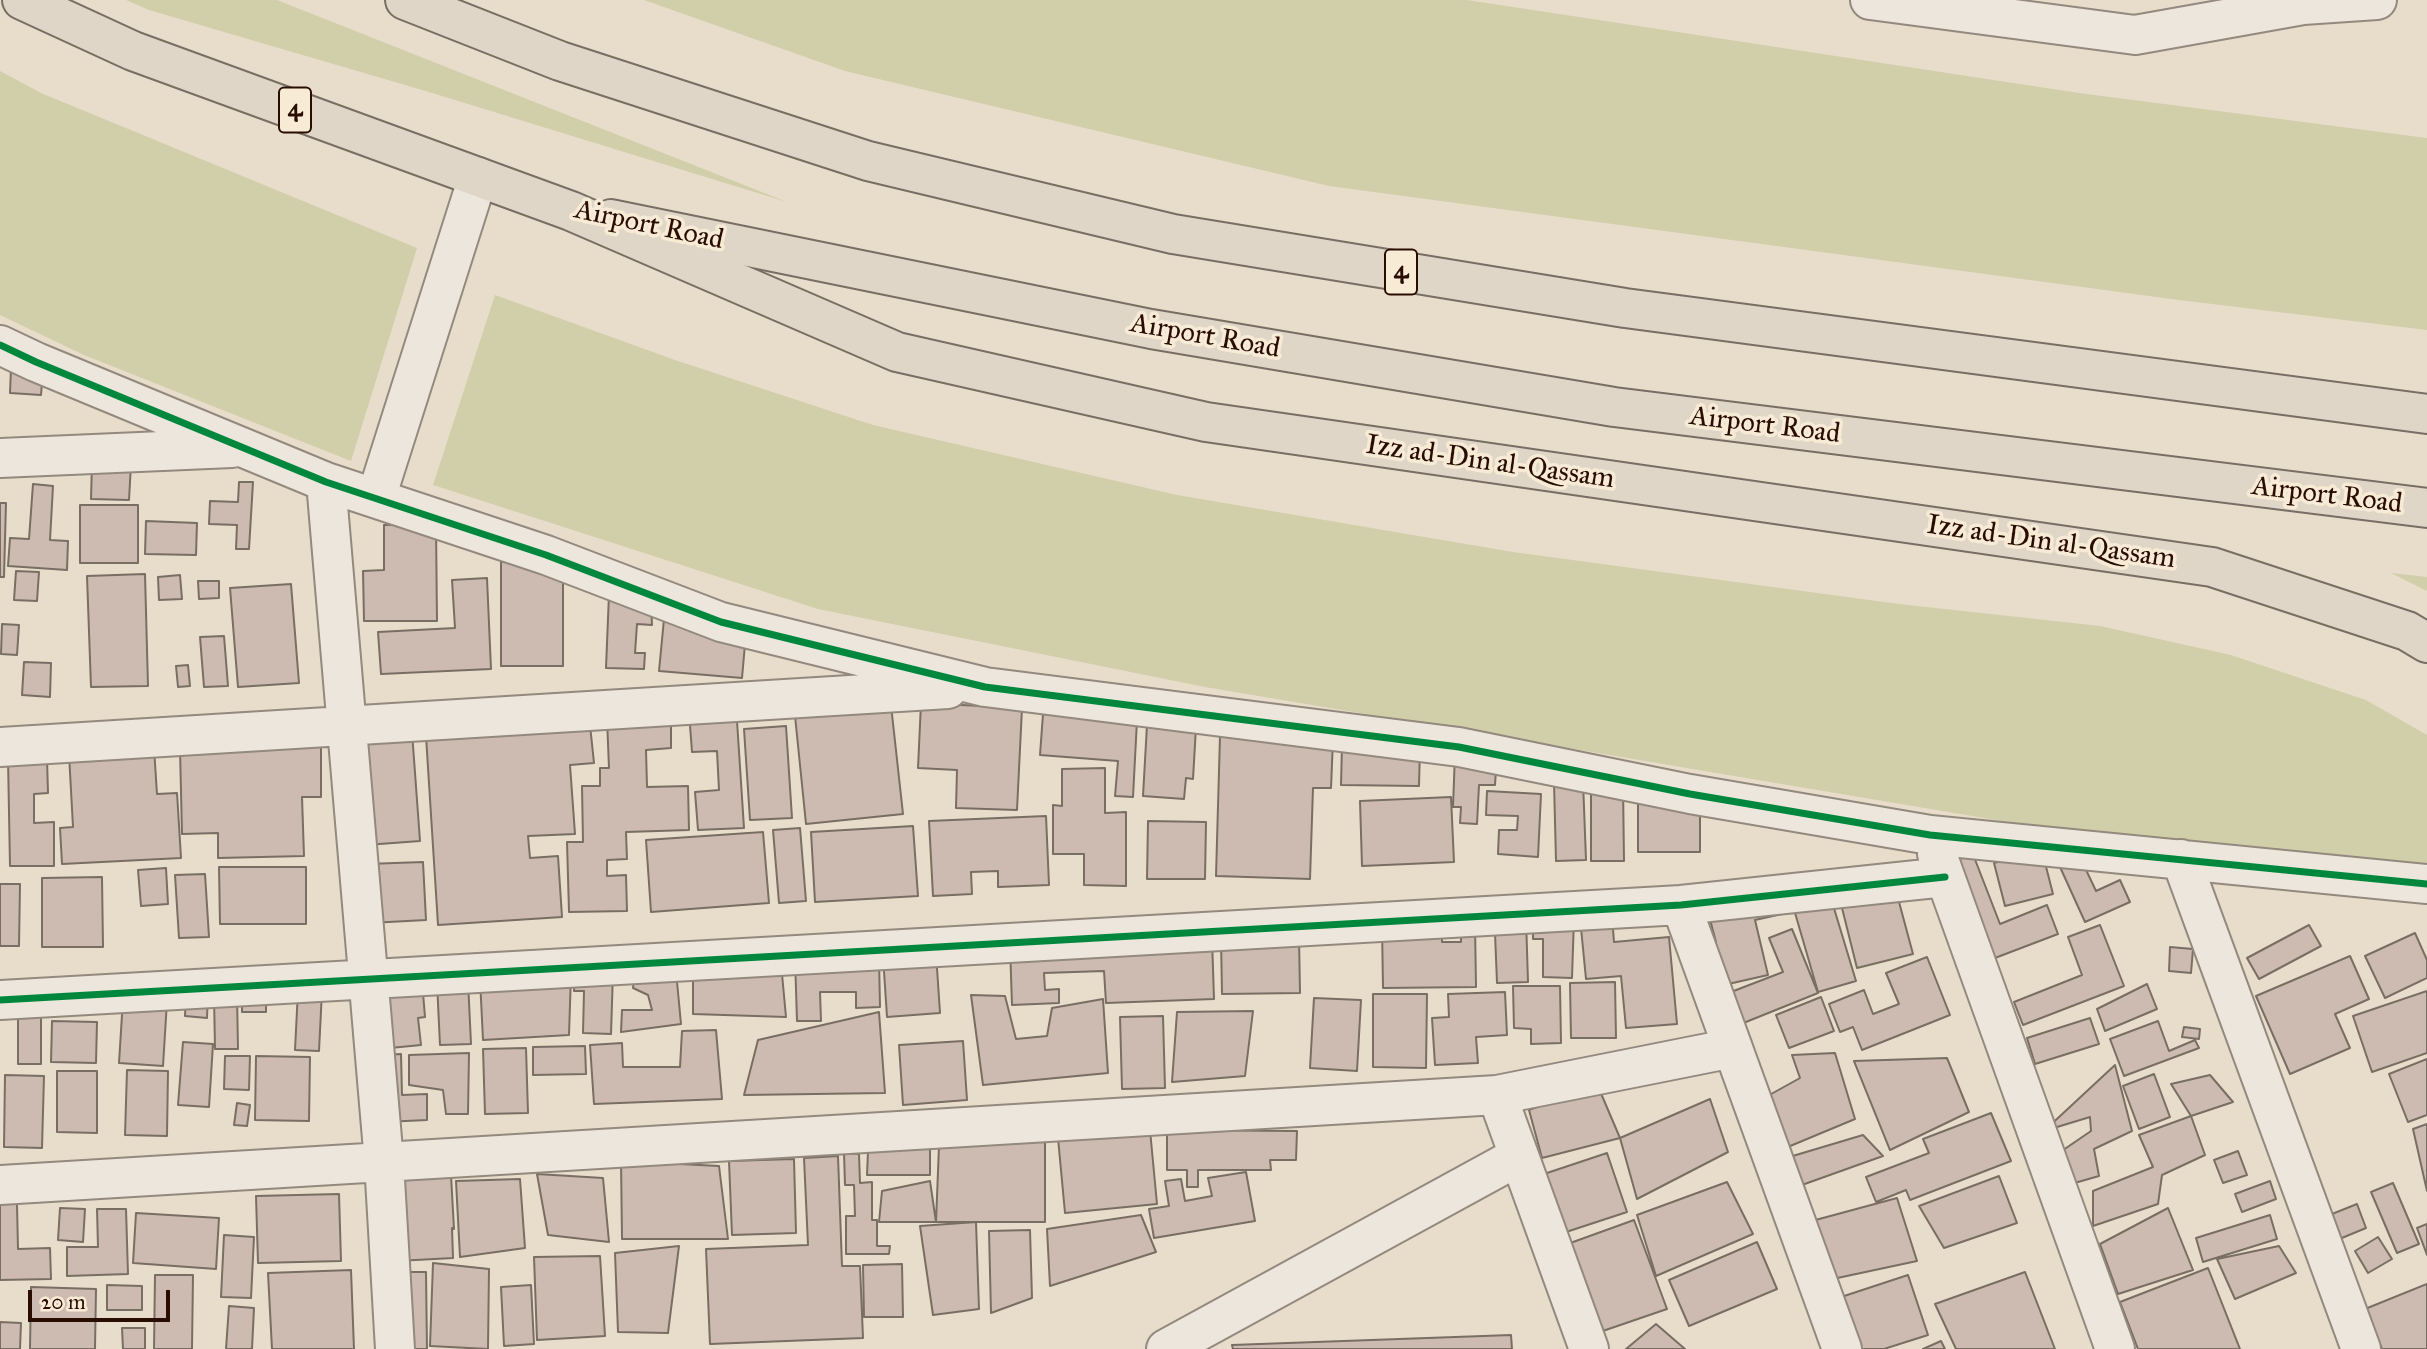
<!DOCTYPE html>
<style>
body{margin:0}
#map{position:relative;width:2427px;height:1349px;overflow:hidden;background:#e8ddcb;font-family:"IM FELL Great Primer",serif}
canvas{display:block}
.scale{position:absolute;left:28px;top:1290px;width:142px;height:32px;box-sizing:border-box;border:4px solid #2a0d01;border-top:0;padding-left:9px;font-size:21px;line-height:24px;white-space:nowrap;color:#2a0d01;-webkit-text-stroke:5px #f8ebd5;paint-order:stroke}
</style>
<div id="map">
<canvas width="2427" height="1349"></canvas>
<div class="scale">20 m</div>
</div>
<script>
const g = document.querySelector('canvas').getContext('2d');
g.lineJoin = 'round';
function fill(path, color) { g.fillStyle = color; g.fill(path, 'evenodd'); }
function stroke(path, color, width, dash) { g.strokeStyle = color; g.lineWidth = width; g.lineCap = dash ? 'butt' : 'round'; g.setLineDash(dash || []); g.stroke(path); }
function label(font, color, halo, rows, align = 'center') {
  g.font = font + ' "IM FELL Great Primer",serif'; g.lineWidth = 7; g.setLineDash([]); g.textBaseline = 'middle'; g.strokeStyle = halo; g.fillStyle = color; for (const [text, x, y, turn = 0] of rows) {
    g.save(); g.translate(x, y); g.rotate((+turn || 0) * Math.PI / 180); g.textAlign = isNaN(turn) ? turn : align; if (halo) g.strokeText(text, 0, 0); g.fillText(text, 0, 0); g.restore();
  }
}
fill(new Path2D(`
 M126 0H277L787 202 429 92 149 10Z
 M644 0H1467L2079 93 2427 138V330L2179 300 1329 186 845 71Z
 M0 71 41 93 417 248 351 461 84 355 0 315Z
 M495 295 675 360 873 425 1177 495 1513 552 1899 604 2100 626 2231 655 2366 700 2427 735V865L2091 836 1205 687 818 609 433 485Z
 M2391 573 2427 577V591Z`), '#d1ceaa');
const building = new Path2D(`
 M11 368 43 371 41 395 10 393Z
 M92 462 131 464 129 500 91 499Z
 M239 482H253L249 549H236L237 525 209 524 210 501 238 502Z
 M33 484 53 486 50 540 68 541 67 570 8 566 10 538 29 539Z
 M0 503H6L4 577H0Z
 M80 505H138V563H80Z
 M146 521 197 523 196 555 145 554Z
 M436 524 437 621H364L363 571 384 570V525Z
 M501 562H563V666H501Z
 M16 571 39 572 37 601 14 600Z
 M145 574 148 686 91 687 87 576Z
 M180 575 182 599 159 600 158 577Z
 M487 578 491 669 381 674 378 632 455 628 452 580Z
 M198 581H219V598L199 599Z
 M291 584 299 683 238 687 230 588Z
 M609 594 651 603 652 625 637 624 635 653H645L644 669 606 668Z
 M664 619 746 633 742 678 659 671Z
 M2 624 19 625 17 655 1 654Z
 M224 636 228 686 204 687 200 637Z
 M24 662 51 663 50 697 22 695Z
 M188 665 190 686 178 687 176 666Z
 M890 696 903 814 806 824 794 706Z
 M921 703 1022 708 1017 810 956 808 957 770 918 768Z
 M689 712 753 720 737 721 744 828 698 830 695 792 719 790 717 751 692 752Z
 M1043 714 1137 720 1133 797 1115 796 1118 761 1040 755Z
 M671 718V748L646 750 647 787 688 786 689 830 626 832 627 859 607 860V876L626 875 627 911 569 912 567 842H583L582 786H600V768H609L607 719Z
 M590 725 594 763 570 765 575 834 528 836 530 858 558 856 562 917 438 925 426 736Z
 M1147 725 1196 727 1193 779 1186 778 1184 799 1143 796Z
 M786 726 792 818 750 820 744 729Z
 M412 732 420 841 366 845 358 736Z
 M1220 736 1333 739 1331 788H1313L1310 879 1216 876Z
 M1342 745 1420 746 1419 786 1341 785Z
 M321 746V797H302L304 856 218 858V833L182 834 180 749Z
 M154 748 157 794 177 793 181 858 62 864 60 828 73 827 69 754Z
 M1455 753 1497 755 1495 785H1479L1477 824 1460 823 1461 807H1453Z
 M8 758H47L48 793 34 794V823L54 822V866H10Z
 M1105 768V813L1126 812V886L1084 885V854H1053V805L1062 806V769Z
 M1583 781 1586 860 1556 861 1554 782Z
 M1591 785H1623L1624 861H1591Z
 M1487 791 1541 794 1538 857 1498 854 1499 830H1517L1518 816 1486 815Z
 M1638 796 1700 797V852H1638Z
 M1451 797 1454 862 1362 866 1360 801Z
 M1046 816 1049 885 998 887V871L971 872 972 894 933 896 929 821Z
 M1148 821 1206 822 1205 879H1147Z
 M913 826 918 896 815 902 811 832Z
 M800 828 806 901 779 903 773 830Z
 M763 832 769 903 651 912 646 840Z
 M1969 844 2000 924 2047 905 2058 934 1987 961 1945 853Z
 M2042 851 2053 894 2005 906 1994 863Z
 M2080 857 2096 891 2120 880 2130 902 2085 922 2060 867Z
 M423 862 426 920 370 923 367 864Z
 M219 867H306V924H220Z
 M166 868 168 904 141 906 138 870Z
 M205 874 209 937 179 938 175 875Z
 M102 877 103 947H42V878Z
 M0 884H20L19 946H0Z
 M1895 887 1913 954 1857 968 1840 900Z
 M1830 895 1856 981 1818 992 1793 906Z
 M1708 912 1782 914 1755 920 1768 975 1715 987 1705 945 1716 942Z
 M1612 916 1614 942 1669 937 1677 1024 1626 1028 1621 976 1586 979 1580 918Z
 M1533 917 1574 918 1572 978 1543 977V939H1533Z
 M1526 918 1528 982 1497 983 1495 933Z
 M1461 924H1475L1476 987 1383 988 1382 926 1442 925V942H1461Z
 M2100 925 2124 986 2023 1025 2014 1002 2082 975 2068 937Z
 M2309 925 2321 946 2259 979 2247 958Z
 M1792 929 1818 993 1731 1028 1718 997 1783 972 1769 938Z
 M2415 933 2427 960V978L2385 998 2365 956Z
 M1299 937 1300 993 1222 994 1221 938Z
 M1212 938 1214 999 1106 1003 1104 971 1044 973 1045 990 1059 989V1003L1012 1005 1010 946Z
 M2170 947 2193 949 2191 973 2169 971Z
 M936 953 940 1013 887 1017 883 956Z
 M2350 956 2369 999 2335 1014 2350 1048 2290 1074 2256 996Z
 M879 957 880 1007 856 1008V992H820L821 1021H797L795 958Z
 M1927 957 1950 1015 1862 1050 1853 1027 1840 1032 1829 1004 1864 990 1873 1014 1899 1004 1886 973Z
 M635 970 676 971 681 1024 621 1032 622 1010H652L648 995 633 988Z
 M575 971 613 972 611 1034 583 1033 584 991H574Z
 M693 971 782 974 786 1017 693 1014Z
 M571 974 569 1035 483 1040 480 979Z
 M422 981 425 1017 418 1018 421 1045 380 1049 387 984Z
 M468 981 471 1044 440 1045 437 983Z
 M1615 982 1616 1038H1571L1570 983Z
 M2147 984 2157 1009 2105 1031 2097 1009Z
 M1513 986H1560L1561 1043 1531 1044V1029L1514 1028Z
 M242 990 266 991V1012H242Z
 M298 990 322 991 319 1051 295 1050Z
 M2427 991V1053L2372 1072 2353 1016Z
 M186 992 208 993 207 1018 185 1016Z
 M1505 992 1507 1035 1476 1037 1478 1063 1435 1065 1432 1018 1449 1017 1448 994Z
 M1373 994H1427L1426 1068 1373 1067Z
 M971 995 1005 996 1016 1039 1047 1036 1052 1008 1103 999 1108 1073 983 1085Z
 M214 996H237L238 1049H215Z
 M1821 997 1834 1031 1789 1048 1776 1015Z
 M1314 998 1361 1000 1357 1071 1310 1068Z
 M123 999 167 1001 163 1066 119 1063Z
 M1253 1011 1245 1076 1172 1082 1177 1012Z
 M879 1012 885 1093 744 1095 758 1040Z
 M18 1016H41V1064H18Z
 M1163 1016 1165 1088 1122 1089 1120 1017Z
 M2090 1018 2099 1044 2035 1064 2027 1038Z
 M52 1021 97 1022 96 1063 51 1062Z
 M2158 1021 2169 1051 2195 1040 2199 1048 2124 1076 2110 1039Z
 M2184 1027 2200 1029 2199 1039 2182 1037Z
 M716 1030 722 1099 594 1104 590 1045 622 1043 623 1067H680L682 1031Z
 M963 1041 967 1100 903 1105 899 1045Z
 M183 1042 213 1044 209 1107 178 1105Z
 M585 1046 586 1074 533 1075V1047Z
 M526 1048 528 1113 485 1114 483 1049Z
 M469 1053 468 1114H446L443 1090 409 1085V1055Z
 M1835 1053 1855 1119 1783 1149 1764 1098 1800 1078 1792 1055Z
 M401 1054 402 1095 427 1094V1120L384 1122 382 1055Z
 M225 1056H250L249 1090 224 1089Z
 M256 1056 310 1057 309 1121 255 1120Z
 M1947 1058 1969 1112 1890 1150 1854 1061Z
 M2427 1059V1115L2408 1122 2389 1074Z
 M2115 1065 2132 1131 2094 1149 2099 1176 2057 1188 2053 1157 2091 1131 2090 1117 2044 1131Z
 M127 1070 168 1071 167 1136 125 1135Z
 M57 1071H97V1133L57 1132Z
 M2154 1074 2170 1117 2139 1129 2123 1086Z
 M5 1075 44 1076 42 1148 4 1147Z
 M2210 1075 2233 1102 2191 1116 2171 1084Z
 M1597 1084 1620 1138 1542 1158 1529 1110Z
 M1710 1099 1728 1152 1637 1199 1620 1138Z
 M237 1103 250 1105 247 1126 234 1125Z
 M1991 1113 2011 1161 1910 1200 1906 1190 1876 1202 1866 1177 1929 1153 1923 1139Z
 M2191 1116 2205 1155 2162 1175 2158 1204 2093 1226V1191L2153 1167 2139 1135Z
 M2427 1124V1191L2413 1129Z
 M1150 1130 1157 1204 1065 1213 1058 1138Z
 M1167 1130 1297 1131 1296 1160H1270L1271 1170H1198V1187H1187V1170H1167Z
 M1863 1135 1883 1156 1785 1191 1786 1158Z
 M1045 1139V1222H936L939 1146Z
 M930 1141V1175H867L868 1151Z
 M2238 1151 2247 1175 2223 1183 2214 1160Z
 M844 1153 859 1154 860 1183 872 1182V1220H877V1246H890L889 1254H846V1216H855L854 1185H845Z
 M1607 1153 1627 1212 1557 1235 1538 1176Z
 M838 1156 842 1266H860L863 1338 710 1344 706 1249 808 1245 804 1158Z
 M794 1159 796 1233 732 1235 729 1161Z
 M621 1161 719 1166 728 1239H622Z
 M1246 1172 1255 1221 1154 1238 1149 1209 1169 1206 1165 1181 1181 1179 1185 1201 1212 1196 1208 1178Z
 M537 1174 603 1178 609 1242 548 1235Z
 M451 1175 454 1229 452 1228 453 1258 397 1261 393 1178Z
 M1999 1176 2017 1223 1944 1248 1919 1206Z
 M520 1179 525 1248 460 1257 456 1181Z
 M930 1181 936 1222H879L882 1191Z
 M2270 1181 2276 1199 2242 1212 2235 1194Z
 M1727 1182 1753 1234 1656 1276 1637 1215Z
 M2393 1183 2419 1244 2397 1253 2371 1192Z
 M339 1194 341 1261 258 1263 256 1196Z
 M1897 1198 1917 1261 1828 1280 1797 1225Z
 M0 1204H17L18 1249 50 1248 51 1279 0 1280Z
 M2357 1204 2366 1228 2337 1240 2327 1216Z
 M60 1208 85 1209 83 1242 58 1240Z
 M2168 1208 2193 1270 2118 1294 2100 1244Z
 M97 1209H126L128 1274 67 1276V1247H98Z
 M136 1213 219 1218 216 1269 133 1263Z
 M1141 1215 1156 1252 1050 1286 1047 1229Z
 M2270 1215 2277 1239 2203 1262 2196 1238Z
 M1634 1220 1667 1309 1594 1334 1562 1246Z
 M976 1222 979 1309 933 1315 920 1226Z
 M2427 1224V1255L2417 1228Z
 M1030 1230 1032 1298 991 1313 989 1231Z
 M224 1235 254 1237 251 1298 221 1297Z
 M2378 1237 2392 1259 2368 1273 2355 1251Z
 M1757 1242 1777 1289 1689 1326 1669 1280Z
 M679 1246 668 1333 618 1332 615 1253Z
 M2279 1246 2296 1273 2235 1299 2217 1259Z
 M600 1256 605 1336 537 1340 534 1257Z
 M433 1263 489 1269 488 1349 430 1346Z
 M902 1264 903 1317H864L863 1265Z
 M2208 1268 2240 1349H2138L2120 1302Z
 M351 1270 354 1349H272L268 1273Z
 M396 1272H426L427 1349H398Z
 M2025 1272 2055 1349H1956L1935 1304Z
 M155 1275H193L192 1349H154Z
 M1908 1275 1928 1335 1884 1349H1851L1835 1299Z
 M2427 1284V1349H2382L2365 1309Z
 M107 1285 142 1286V1310H107Z
 M531 1285 534 1344 504 1346 501 1287Z
 M31 1287 96 1289 95 1349H30Z
 M229 1306 254 1308 252 1349H226Z
 M0 1322 21 1323 20 1349H0Z
 M1656 1324 1685 1349H1626Z
 M122 1328H145V1349H123Z
 M1511 1335 1512 1349H1233L1232 1345Z
 M1941 1341 1945 1349H1923Z`);
fill(building, '#cdbbb1');
stroke(building, '#786e63', 2);
const minor = new Path2D(`
 M1870 0 2135 35 2303 5 2377 0
 M0 345 36 362 326 482 546 555 721 622 985 687 1459 747 1690 794 1930 835 2427 884
 M0 458 232 448
 M326 482 384 1162 395 1349
 M376 498 478 177
 M0 747 948 689
 M1937 854 2115 1349
 M2181 859 2361 1349
 M1681 905 1842 1349
 M0 1000 1681 905 1945 877
 M1497 1095 1589 1349
 M0 1185 1497 1095 1733 1048
 M1166 1349 1519 1156`);
const primary = new Path2D(`
 M611 219 1151 329 1614 407 2427 508`);
const trunk = new Path2D(`
 M22 0 133 51 571 211 897 352 1206 422 2212 567 2407 631 2427 643
 M405 0 560 61 868 161 1173 234 1625 308 2427 414`);
stroke(minor, '#93897d', 42);
stroke(primary, '#786e63', 42);
stroke(trunk, '#786e63', 42);
stroke(minor, '#ece6dd', 38);
stroke(primary, '#e0d6c8', 38);
stroke(trunk, '#e0d6c8', 38);
stroke(new Path2D(`
 M0 345 36 362 326 482 546 555 721 622 985 687 1459 747 1690 794 1930 835 2427 884
 M0 1000 1681 905 1945 877`), '#00873e', 7);
for (const [x, y, w] of [
 [295,110,32],
 [1401,272,32]
]) { const box = new Path2D(); box.roundRect(x - w / 2, y - 22.5, w, 45, 5); g.fillStyle = '#f8ebd5'; g.fill(box); stroke(box, '#2a0d01', 2); }
label('bold 26px', '#2a0d01', null, [
 ["4",295,110],
 ["4",1401,272]
]);
label('28px', '#2a0d01', '#f8ebd5', [
 ["Airport Road",649,226,12],
 ["Airport Road",1205,337,10],
 ["Airport Road",1765,426,7],
 ["Izz ad-Din al-Qassam",1490,463,8],
 ["Airport Road",2327,496,7],
 ["Izz ad-Din al-Qassam",2051,543,8]
]);
</script>
